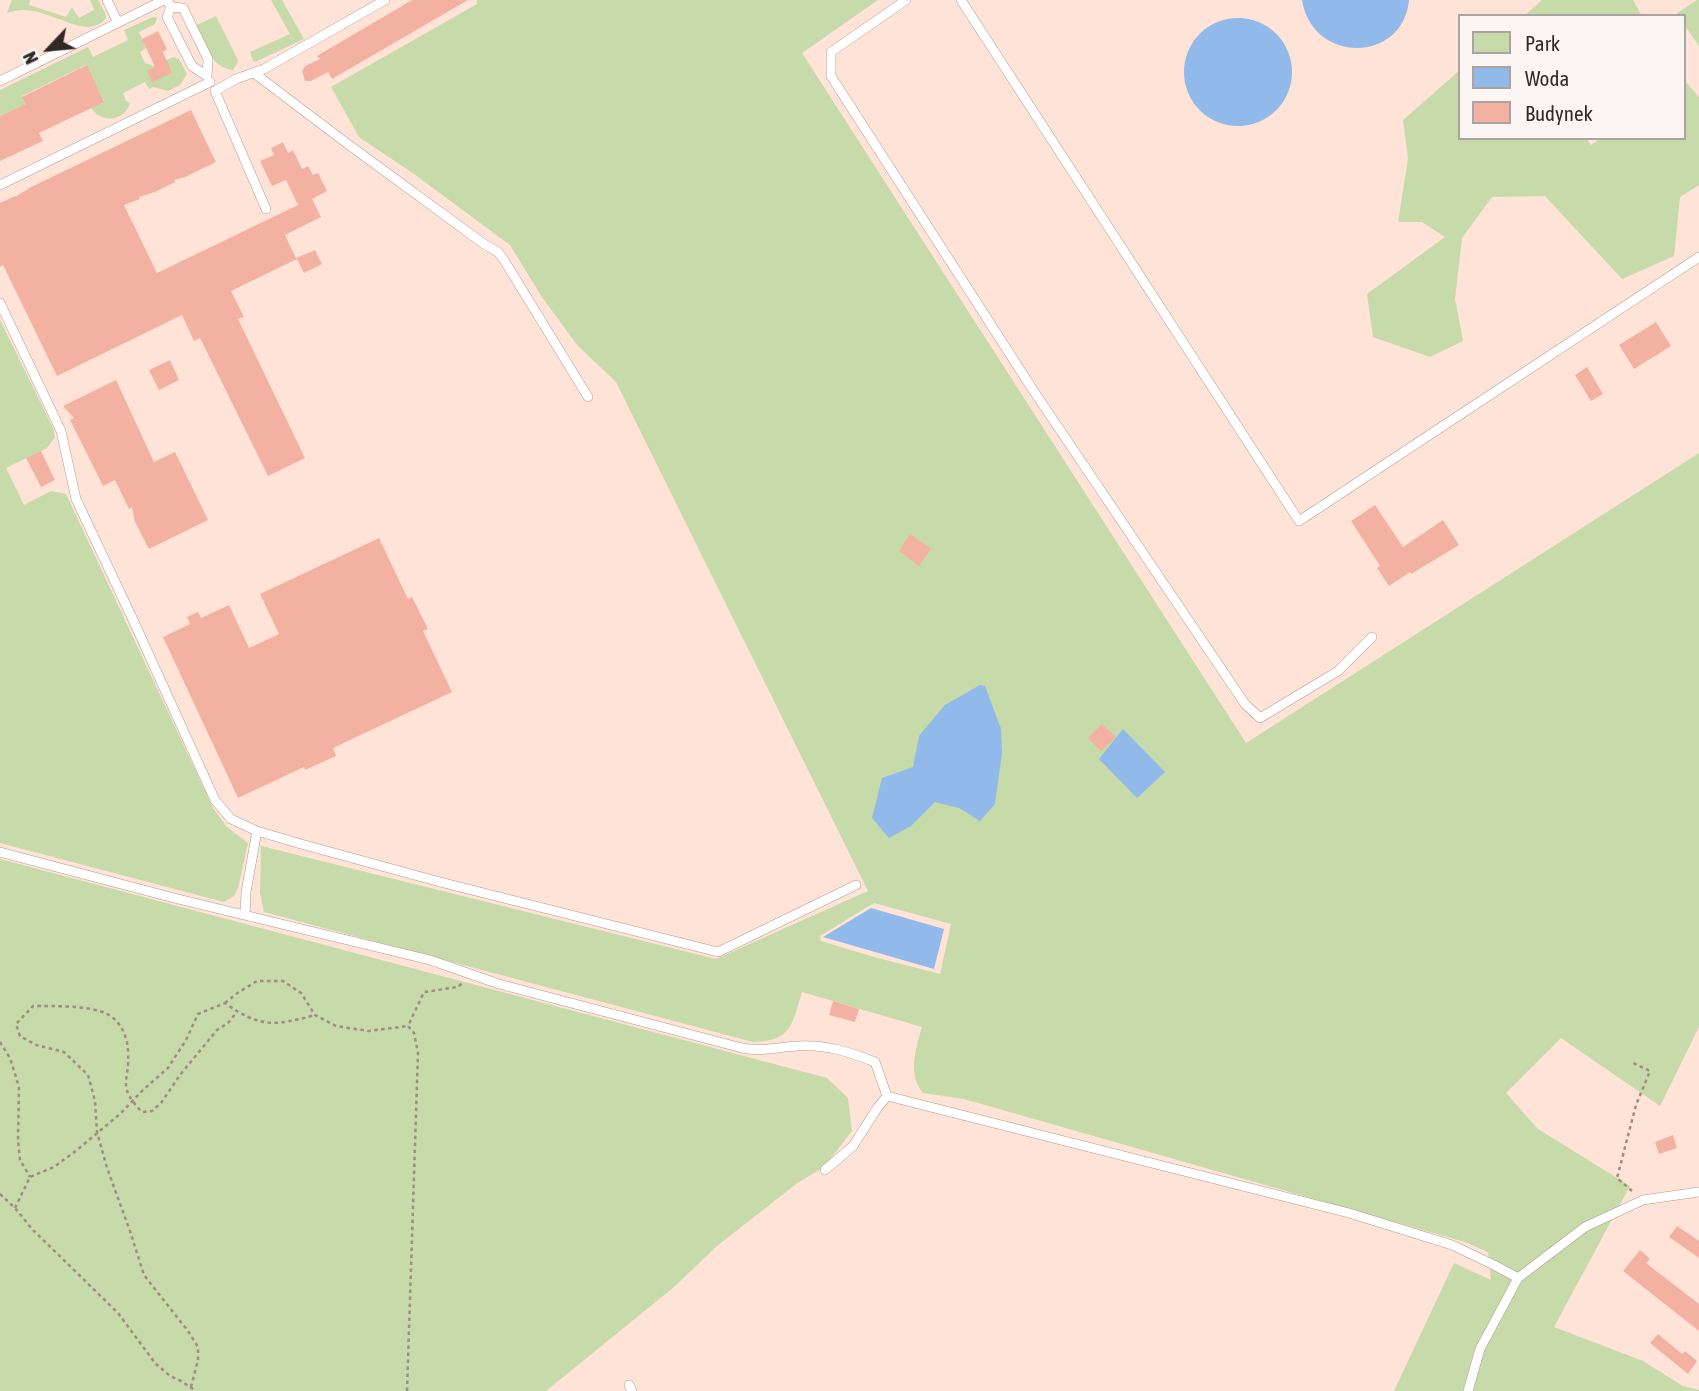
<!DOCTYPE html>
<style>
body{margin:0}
#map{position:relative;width:1699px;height:1391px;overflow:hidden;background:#fee3d6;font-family:"Asap Condensed",sans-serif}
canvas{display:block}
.legend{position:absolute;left:1458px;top:14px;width:228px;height:126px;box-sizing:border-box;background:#fbf5f3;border:2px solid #aba3a0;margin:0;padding:9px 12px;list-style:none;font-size:21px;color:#332924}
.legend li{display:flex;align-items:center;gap:14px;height:35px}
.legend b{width:35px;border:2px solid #aba3a0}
.north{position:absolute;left:14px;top:14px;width:70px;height:70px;-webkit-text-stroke:5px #fbf5f3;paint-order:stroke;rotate:244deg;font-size:19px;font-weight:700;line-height:28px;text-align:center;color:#332924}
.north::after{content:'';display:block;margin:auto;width:24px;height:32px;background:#332924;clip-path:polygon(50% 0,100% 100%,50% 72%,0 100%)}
</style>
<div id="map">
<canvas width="1699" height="1391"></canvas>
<ul class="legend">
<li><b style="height:19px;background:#c6daaa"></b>Park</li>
<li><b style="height:19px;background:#91b9e9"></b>Woda</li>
<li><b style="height:19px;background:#f3b1a2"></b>Budynek</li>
</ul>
<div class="north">N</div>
</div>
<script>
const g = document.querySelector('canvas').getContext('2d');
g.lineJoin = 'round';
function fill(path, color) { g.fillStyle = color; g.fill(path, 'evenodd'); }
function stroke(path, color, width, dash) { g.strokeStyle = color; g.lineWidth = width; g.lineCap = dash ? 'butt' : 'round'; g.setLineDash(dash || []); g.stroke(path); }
fill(new Path2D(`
 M12 0H30L29 5 66 17 72 7 79 18 94 10 90 0H98L105 13 106 18C102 24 94 27 87 27 60 24 35 2 7 13Z
 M271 0H282L304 39 255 62 253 61 250 52 290 34Z
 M477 0H878L802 53 1246 743 1699 453V1027L1660 1106 1561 1038 1506 1093 1538 1129 1630 1186 1554 1327 1643 1361 1683 1386 1699 1390V1391H1394L1454 1263 1491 1280 1488 1252 1465 1242 964 1099 923 1093C907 1074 916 1048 922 1027L802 992C792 1023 793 1041 753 1042L264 912 260 893 261 846 716 959 868 891 616 382 577 345 542 297 510 245 414 174 359 137 331 87 477 4ZM874 903 951 924 940 974 874 957 821 941 820 936Z
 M1542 0H1633L1642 16H1524Z
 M1697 0H1699V46L1683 23V16H1678L1677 13Z
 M216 16 237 58 238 62 233 70C210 67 204 44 195 26Z
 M153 17 157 18 155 24 139 32 146 48 140 52 145 63 154 66 173 57 179 59 187 74 180 85 168 91 153 87 149 89 145 82 123 93 126 101 130 103C125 121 101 124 91 108L104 101 86 65 22 96 26 104 0 116V90L88 47 93 57 128 40 124 30Z
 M1459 71V138H1586L1591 145 1601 138H1683V82L1685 81 1699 97V185L1680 197 1674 256 1622 279 1545 196 1492 197 1462 238 1455 299 1463 341 1430 357 1373 337 1367 294 1445 237 1422 222H1398L1408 159 1403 120Z
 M0 320 53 428 55 437 47 448 6 468 24 505 51 491 66 494 213 808 227 827 248 843 238 888 234 896 224 902 0 843Z
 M0 859 827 1078 848 1098 852 1131 824 1167 796 1184 717 1246 674 1287 546 1391H0Z`), '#c6daaa');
fill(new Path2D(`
 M1302 0H1409C1403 64 1312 64 1302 0Z
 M1184 72a54 54 0 1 1 108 0a54 54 0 1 1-108 0Z
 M980 685 985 686 1001 729 1002 753 995 804 980 821 959 808 935 802 911 826 889 838 872 818 882 778 913 767 919 736 945 705Z
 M1123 729 1165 772 1137 798 1099 759Z
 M871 908 944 929 934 969 823 937Z`), '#91b9e9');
fill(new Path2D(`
 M412 0H468L332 79 328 72 311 81H305L302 71 305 66 320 59 317 56Z
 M158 31 167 49 163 52 172 73 152 82 147 71 155 67 142 39Z
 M87 65 104 102 39 133 43 141 0 161V116L26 104 22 97Z
 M191 110 216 162 185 177 174 180 175 182 155 192 139 197 140 199 124 205 157 273 298 205 286 180 272 186 260 161 274 155 271 148 283 142 288 153 293 150 302 169 308 166 313 175 318 173 327 191 312 199 321 217 285 235 296 258 315 250 322 264 304 273 297 259 231 291 244 317 238 319 305 458 268 476 200 338 194 341 182 315 57 376 3 265 0 267V203L15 196V197L31 187Z
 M1656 322 1671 346 1634 369 1619 345Z
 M170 360 179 380 159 390 149 370Z
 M1587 367 1603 394 1591 401 1575 375Z
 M116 380 154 462 175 452 208 520 149 549 135 522 132 507 129 509 115 480 103 486 70 420 74 418 63 406Z
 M41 451 55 480 41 487 26 458Z
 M1375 505 1403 547 1443 520 1459 545 1411 574 1410 572 1389 586 1377 568 1380 566 1351 521Z
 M910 534 931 549 919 566 899 551Z
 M379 538 408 599 412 597 428 629 423 631 452 692 333 748 336 756 305 770 304 767 238 798 163 637 190 624 187 617 198 612 201 618 229 605 249 648 279 634 260 594Z
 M1102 724 1116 737 1101 751 1088 738Z
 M833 1001 859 1009 855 1022 829 1015Z
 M1673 1135 1677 1148 1659 1154 1655 1142Z
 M1677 1226 1699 1241V1258L1669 1237Z
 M1640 1250 1650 1259 1646 1263 1699 1304V1331L1623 1271Z
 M1658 1334 1682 1354 1685 1351 1697 1361 1688 1374 1650 1343Z`), '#f3b1a2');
const lane = new Path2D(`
 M107 0 118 23
 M167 0 171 7 167 17 192 66 207 76 208 59 183 8 171 7
 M906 0 831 52V76L1033 390 1245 704 1260 718 1338 671 1372 637
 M961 0 1299 521 1699 257
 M254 73 345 142 484 244 498 252 504 260 588 397
 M0 81 164 0
 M0 185 210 82
 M266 209 215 91 236 79 264 69 385 0
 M0 303 61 431 76 499 134 622 215 800 231 819 257 831 301 844 440 882 718 952 856 885
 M0 852 174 898 430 960 499 984 742 1048C761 1052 778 1047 798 1046 826 1044 849 1052 875 1062L887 1096 878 1107 853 1146 825 1170
 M245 915 246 892 257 831
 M887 1096 1349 1213 1452 1245 1494 1265 1518 1278
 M629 1385 632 1391
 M1468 1391 1480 1349 1518 1278 1585 1227 1643 1200 1699 1192`);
stroke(lane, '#b39a8e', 10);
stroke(new Path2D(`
 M225 1003 236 994 257 981H283L301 993 315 1015 336 1026 368 1031 408 1026
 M0 1042 10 1058 19 1087 18 1140 20 1160 30 1177
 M1632 1191 1617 1178 1636 1105 1650 1071 1633 1063
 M0 1194 15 1208 32 1229 118 1313 155 1363 170 1376 181 1381 196 1391
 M15 1208 30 1177 54 1167 77 1150 120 1114 143 1090 168 1068 186 1040 198 1014 225 1003C260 1028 275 1026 315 1015
 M191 1387 198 1360V1347L188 1331 144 1275 130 1231 107 1168 97 1132 95 1101 88 1075 64 1052 36 1045 20 1036 16 1024 33 1006C52 1006 92 1005 109 1015 121 1022 128 1038 128 1052 130 1083 116 1085 142 1112L152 1111 161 1103 180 1075 217 1030 228 1023 237 1012
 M407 1391 418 1053 414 1033 408 1026 424 992 458 987 462 983`), '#9f8c82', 2.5, [3.5, 3.5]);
stroke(lane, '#fff', 9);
</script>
